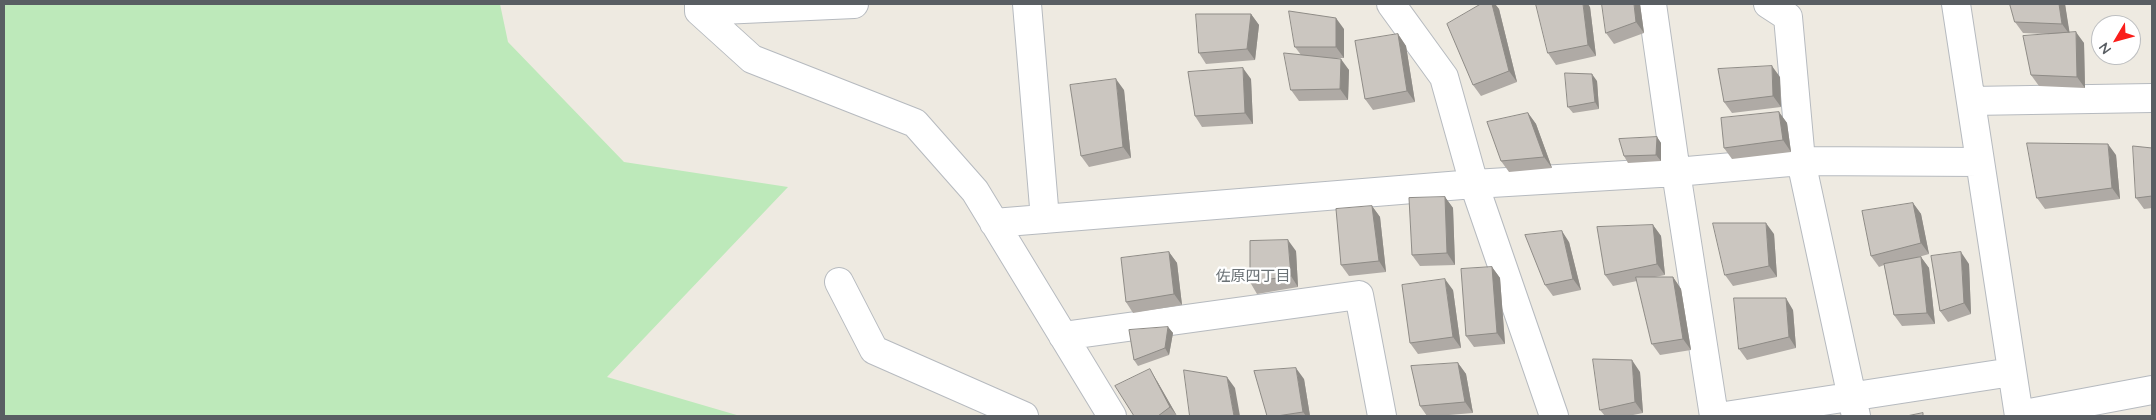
<!DOCTYPE html>
<meta charset="utf-8">
<style>
body{margin:0}
#map{position:relative;width:2156px;height:420px;overflow:hidden;background:#eeeae1;font-family:Quicksand,sans-serif}
canvas{display:block}
.frame{position:absolute;inset:0;border:5px solid #595e63;pointer-events:none}
.north{position:absolute;left:2091px;top:15px;width:50px;height:50px;box-sizing:border-box;background:#fff;border:1px solid #bdbfc1;border-radius:50%;rotate:233deg;font-size:14px;font-weight:700;line-height:20px;text-align:center;color:#595e63}
.north::after{content:'';display:block;margin:auto;width:18px;height:22px;background:#fa1e1b;clip-path:polygon(50% 0,100% 100%,50% 72%,0 100%)}
</style>
<div id="map">
<canvas width="2156" height="420"></canvas>
<div class="frame"></div>
<div class="north">N</div>
</div>
<script>
const g = document.querySelector('canvas').getContext('2d');
g.lineJoin = 'round';
function fill(path, color) { g.fillStyle = color; g.fill(path, 'evenodd'); }
function stroke(path, color, width, dash) { g.strokeStyle = color; g.lineWidth = width; g.lineCap = dash ? 'butt' : 'round'; g.setLineDash(dash || []); g.stroke(path); }
function label(font, color, halo, rows, align = 'center') {
  g.font = font + ' Quicksand,"Noto Sans JP",sans-serif'; g.lineWidth = 4.5; g.setLineDash([]); g.textBaseline = 'middle'; g.strokeStyle = halo; g.fillStyle = color; for (const [text, x, y, turn = 0] of rows) {
    g.save(); g.translate(x, y); g.rotate((+turn || 0) * Math.PI / 180); g.textAlign = isNaN(turn) ? turn : align; if (halo) g.strokeText(text, 0, 0); g.fillText(text, 0, 0); g.restore();
  }
}
fill(new Path2D(`
 M4 4H500L508 42 624 162 788 187 607 377 740 416H4Z`), '#bde9ba');
const minor = new Path2D(`
 M699 4V11L752 59 915 123 975 191 1112 416
 M1027 4 1045 219
 M1391 4 1444 77 1474 184 1554 416
 M1652 4 1676 172 1801 161 1788 17 1768 4
 M1956 4 2019 416
 M699 11 854 4
 M1971 101 2152 98
 M994 223 1474 184 1676 172 1714 416
 M839 282 874 350 1024 416
 M1063 336 1359 295 1382 416
 M2019 415 2152 390
 M1725 416 2012 372
 M1856 416 1801 161 1980 162`);
stroke(minor, '#b6babf', 30);
stroke(minor, '#fff', 28);
fill(new Path2D(`
 M1481 4H1495L1499 9 1517 82 1481 96 1473 85Z
 M1640 4 1644 33 1614 44 1606 33Z
 M2010 4H2065L2069 32 2084 43 2085 88 2039 86 2031 75 2048 34 2023 33 2015 22Z
 M1590 7 1596 56 1556 65 1548 53Z
 M1251 14 1259 25 1255 60 1206 64 1199 53Z
 M1344 29V58H1335L1349 70 1348 100 1299 101 1291 90 1301 55 1295 47Z
 M1398 34 1406 46 1415 102 1373 110 1365 99Z
 M1780 77 1781 107 1732 113 1724 102Z
 M1251 79 1253 124 1202 127 1195 116Z
 M1597 81 1599 109 1573 113 1568 107Z
 M1124 90 1131 158 1089 167 1081 156Z
 M1779 112 1787 123 1791 152 1732 159 1724 148Z
 M1528 113 1536 124 1552 168 1509 172 1501 161Z
 M1657 137 1661 143V161L1628 163 1624 156Z
 M2152 148V208L2144 209 2136 198Z
 M2116 155 2120 199 2045 209 2037 198Z
 M1445 197 1453 208 1455 265 1420 266 1412 255Z
 M1913 203 1921 214 1929 254 1908 260 1921 257 1929 268 1935 324 1902 326 1894 315 1884 265 1879 267 1871 256Z
 M1372 206 1380 217 1386 272 1349 276 1341 265Z
 M1653 225 1661 236 1665 275 1655 277H1673L1681 289 1691 350 1660 355 1652 344 1637 281 1613 286 1605 275Z
 M1774 234 1777 277 1733 286 1725 275Z
 M1569 242 1581 290 1553 296 1545 285Z
 M1296 251 1298 287 1257 294 1250 282Z
 M1169 252 1177 263 1182 305 1133 313 1126 302Z
 M1969 264 1971 314 1948 322 1940 311Z
 M1492 267 1500 278 1505 344 1474 347 1466 336Z
 M1453 290 1461 348 1418 354 1410 343Z
 M1793 310 1796 348 1747 360 1739 349Z
 M1168 327 1173 333 1169 355 1138 366 1134 360Z
 M1458 363 1466 374 1473 413 1437 416H1427L1420 406Z
 M1640 372 1643 413 1628 416H1605L1600 410Z
 M1304 379 1310 416H1267Z
 M1157 381 1177 416H1134Z`), '#afaaa5');
fill(new Path2D(`
 M1492 4H1495L1499 9 1517 82 1509 71Z
 M1583 4H1588L1590 7 1596 56 1588 45Z
 M1634 4H1640L1644 33 1636 22Z
 M2059 4H2065L2070 35 2062 24Z
 M1251 14 1259 25 1255 60 1247 49Z
 M1336 18 1344 29V58L1336 47Z
 M2076 32 2084 43 2085 88 2077 77Z
 M1398 34 1406 46 1415 102 1407 91Z
 M1341 59 1349 70 1348 100 1340 89Z
 M1772 66 1780 77 1781 107 1773 96Z
 M1243 68 1251 79 1253 124 1245 113Z
 M1592 74 1597 81 1599 109 1595 102Z
 M1116 79 1124 90 1131 158 1123 147Z
 M1779 112 1787 123 1791 152 1783 140Z
 M1528 113 1536 124 1552 168 1544 157Z
 M1657 137 1661 143V161L1656 155Z
 M2108 144 2116 155 2120 199 2112 188Z
 M1445 197 1453 208 1455 265 1447 253Z
 M1913 203 1921 214 1929 254 1921 243Z
 M1372 206 1380 217 1386 272 1379 261Z
 M1766 223 1774 234 1777 277 1769 266Z
 M1653 225 1661 236 1665 275 1657 264Z
 M1562 231 1569 242 1581 290 1573 279Z
 M1288 240 1296 251 1298 287 1291 276Z
 M1169 252 1177 263 1182 305 1174 294Z
 M1961 252 1969 264 1971 314 1964 303Z
 M1921 257 1929 268 1935 324 1927 313Z
 M1492 267 1500 278 1505 344 1497 333Z
 M1673 277 1681 289 1691 350 1683 339Z
 M1445 279 1453 290 1461 348 1453 337Z
 M1786 298 1793 310 1796 348 1789 337Z
 M1168 327 1173 333 1169 355 1165 348Z
 M1632 360 1640 372 1643 413 1635 402Z
 M1458 363 1466 374 1473 413 1465 402Z
 M1296 368 1304 379 1310 416H1306L1303 412Z
 M1150 369 1157 381 1177 416 1170 407Z
 M1227 377 1235 388 1240 416H1234Z`), '#8e8b86');
const building = new Path2D(`
 M1481 4H1492L1509 71 1473 85 1447 24Z
 M1536 4H1583L1588 45 1548 53Z
 M1602 4H1634L1636 22 1606 33Z
 M2010 4H2059L2062 24 2015 22Z
 M1289 11 1336 18V47H1295Z
 M1196 14H1251L1247 49 1199 53Z
 M2076 32 2077 77 2031 75 2023 36Z
 M1398 34 1407 91 1365 99 1355 41Z
 M1284 53 1341 59 1340 89 1291 90Z
 M1772 66 1773 96 1724 102 1718 69Z
 M1243 68 1245 113 1195 116 1188 72Z
 M1565 73 1592 74 1595 102 1568 107Z
 M1116 79 1123 147 1081 156 1070 85Z
 M1779 112 1783 140 1724 148 1721 118Z
 M1528 113 1544 157 1501 161 1487 122Z
 M1657 137 1656 155 1624 156 1619 139Z
 M2027 143 2108 144 2112 188 2037 198Z
 M2133 146 2152 148V196L2136 198Z
 M1445 197 1447 253 1412 255 1409 198Z
 M1913 203 1921 243 1871 256 1862 211Z
 M1372 206 1379 261 1341 265 1336 209Z
 M1713 223H1766L1769 266 1725 275Z
 M1653 225 1657 264 1605 275 1597 227Z
 M1562 231 1573 279 1545 285 1525 235Z
 M1288 240 1291 276 1250 282V241Z
 M1169 252 1174 294 1126 302 1121 258Z
 M1961 252 1964 303 1940 311 1931 256Z
 M1921 257 1927 313 1894 315 1884 264Z
 M1492 267 1497 333 1466 336 1461 269Z
 M1636 277H1673L1683 339 1652 344Z
 M1445 279 1453 337 1410 343 1402 285Z
 M1734 298H1786L1789 337 1739 349Z
 M1168 327 1165 348 1134 360 1129 330Z
 M1593 359 1632 360 1635 402 1600 410Z
 M1458 363 1465 402 1420 406 1411 366Z
 M1296 368 1303 412 1277 416H1267L1254 371Z
 M1150 369 1170 407 1158 416H1134L1115 386Z
 M1184 370 1227 377 1234 416H1190Z
 M1923 413V416H1907Z`);
fill(building, '#cbc6c0');
stroke(building, '#8e8b86', 1);
label('15px', '#6a7175', '#fff', [
 ["佐原四丁目",1253,276]
]);
</script>
